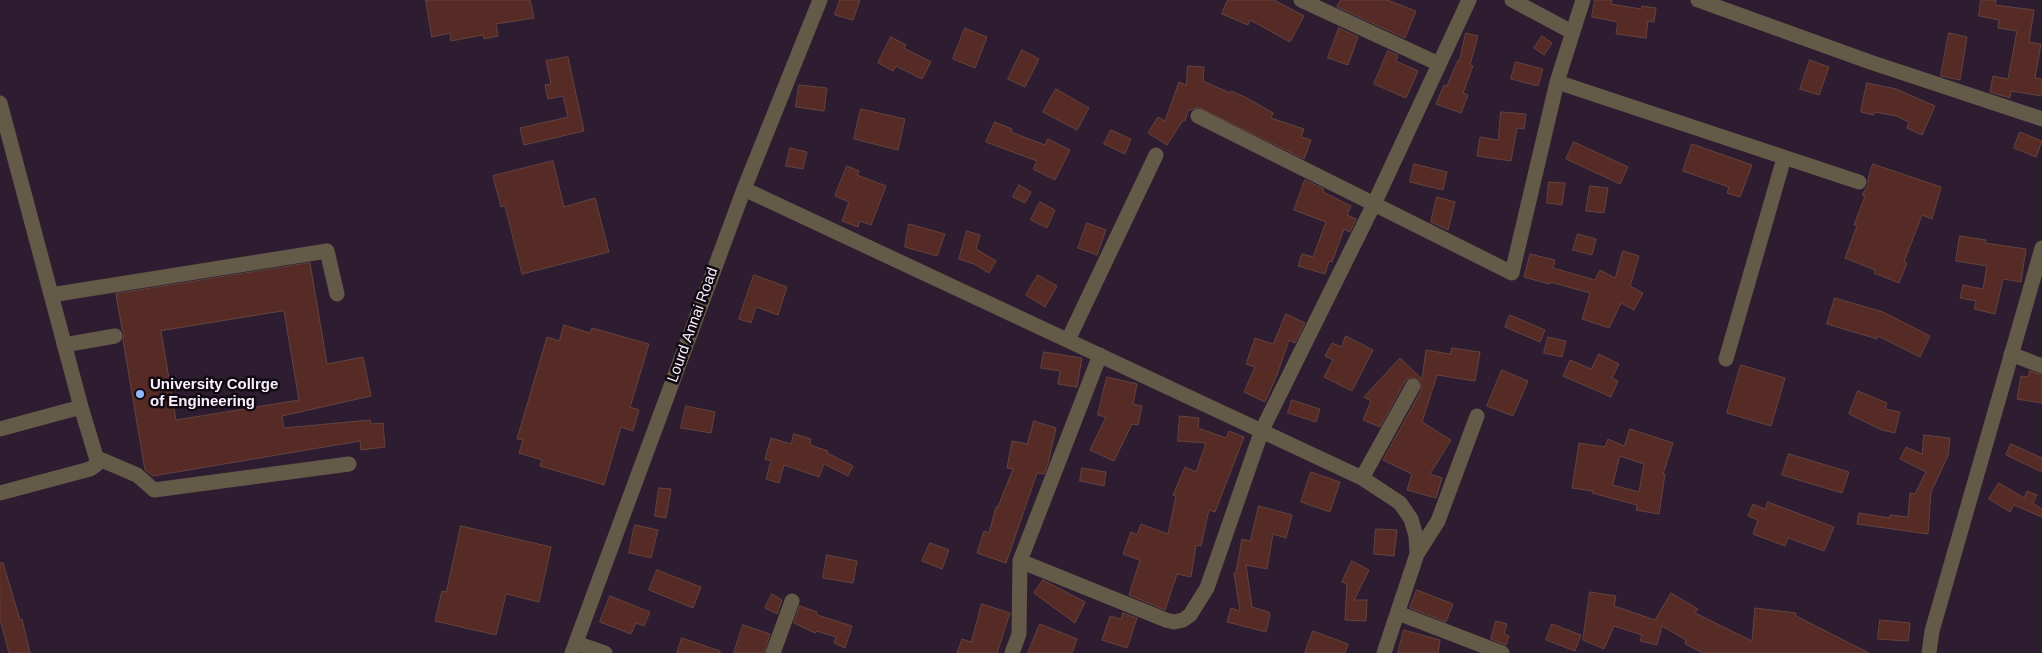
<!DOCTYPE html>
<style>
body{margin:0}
canvas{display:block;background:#2e1d31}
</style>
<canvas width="2042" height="653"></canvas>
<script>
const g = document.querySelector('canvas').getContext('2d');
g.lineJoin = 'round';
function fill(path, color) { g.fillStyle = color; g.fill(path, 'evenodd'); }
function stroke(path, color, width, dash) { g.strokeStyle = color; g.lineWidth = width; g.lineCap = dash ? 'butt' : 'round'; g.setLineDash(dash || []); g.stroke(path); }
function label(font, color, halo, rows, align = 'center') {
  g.font = font + ' Arial,sans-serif'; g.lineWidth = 5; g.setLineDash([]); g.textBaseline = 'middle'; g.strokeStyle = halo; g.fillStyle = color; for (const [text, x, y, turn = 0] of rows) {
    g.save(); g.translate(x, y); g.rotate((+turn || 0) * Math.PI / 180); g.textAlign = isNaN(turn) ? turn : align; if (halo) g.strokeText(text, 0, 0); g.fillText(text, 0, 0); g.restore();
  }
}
const building = new Path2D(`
 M426 0H530L534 18 496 24 498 36 484 39 483 35 451 41 450 33 432 37Z
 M840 0H860L853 20 835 15Z
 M1228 0H1274L1304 16 1290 42 1250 20 1248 25 1222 14Z
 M1341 0H1387L1416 11 1405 38 1337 7Z
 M1595 0H1612L1611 4 1641 9 1642 6 1656 8 1654 22 1648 21 1646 38 1616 34 1618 22 1592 17Z
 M1981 0H1996L1995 5 2034 10 2029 42 2041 44 2035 78 2042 79V96L2011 91 2010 98 1990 92 1993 76 2008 79 2017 31 1998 28 1999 20 1979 16Z
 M965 28 987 37 975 68 953 59Z
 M1339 28 1358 37 1348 65 1328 58Z
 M1466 33 1478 36 1470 65 1473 66 1463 93 1468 95 1461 113 1436 104 1444 85 1447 86 1458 60 1459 61Z
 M1949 33 1967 37 1960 80 1941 76Z
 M1542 36 1552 43 1544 55 1534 48Z
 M891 37 906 45 904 48 931 62 922 79 896 66 893 71 878 63Z
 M1022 50 1039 59 1025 87 1008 79Z
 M1388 51 1398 55 1396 61 1418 71 1406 98 1374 84Z
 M568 57 584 131 524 145 520 128 568 117 563 96 548 99 545 85 551 84 546 61Z
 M1810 60 1829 67 1819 95 1800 89Z
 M1516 62 1543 69 1538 86 1511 79Z
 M1188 66 1204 67 1203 81 1230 93 1231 91 1245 97 1273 113 1271 118 1304 129 1301 137 1311 140 1304 159 1198 107 1188 111 1185 121 1183 120 1167 145 1148 133 1158 117 1165 121 1179 82 1186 85Z
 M1867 83 1896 89 1935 106 1922 135 1907 128 1909 122 1896 116 1874 112V115L1861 112Z
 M799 85 827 88 824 111 796 107Z
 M1056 89 1089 108 1077 130 1043 112Z
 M861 109 905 119 898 150 854 139Z
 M1501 112 1526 114 1524 129 1517 128 1511 161 1477 156 1480 137 1498 140Z
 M995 122 1012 129 1011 132 1045 145 1048 139 1070 150 1055 180 1033 169 1037 161 986 142Z
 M1111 130 1131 139 1125 154 1104 144Z
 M2020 132 2042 141 2036 157 2014 148Z
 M1574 142 1628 167 1620 184 1566 159Z
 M1692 144 1752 165 1740 197 1727 193 1729 187 1683 171Z
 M790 148 807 152 803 169 786 166Z
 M553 161 564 207 595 198 609 252 522 274 505 206 501 207 493 176Z
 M1414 164 1447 172 1443 190 1410 182Z
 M1873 164 1941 187 1932 219 1922 215 1904 262 1907 263 1899 283 1874 273 1875 270 1845 258 1857 226 1854 225 1865 196 1862 195 1868 185V179Z
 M847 166 859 171 857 175 886 186 871 225 860 221 858 227 842 221 849 202 835 196Z
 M1305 180 1324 189 1323 192 1351 206 1347 215 1356 219 1350 232 1344 229 1332 262 1329 261 1325 274 1298 266 1302 254 1313 257 1326 222 1294 210Z
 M1549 182 1565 183 1562 205 1547 203Z
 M1019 185 1031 192 1025 203 1013 197Z
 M1590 186 1608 188 1604 213 1586 211Z
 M1437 197 1455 202 1448 230 1431 222Z
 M1040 202 1055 210 1047 228 1031 220Z
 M1087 223 1106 230 1097 255 1078 248Z
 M909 224 945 234 937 256 905 247Z
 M967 231 980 235 976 249 996 261 989 273 974 264 959 259Z
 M1578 234 1596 239 1592 255 1573 250Z
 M1960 236 1986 240 1985 243 2026 249 2021 282 2003 279 1995 314 1974 309 1976 301 1960 298 1963 285 1983 289 1987 266 1956 261Z
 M1623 251 1639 256 1630 286 1643 293 1634 310 1621 303 1609 328 1582 319 1590 293 1550 282 1549 284 1524 277 1530 254 1555 260 1553 268 1595 280 1600 270 1615 278Z
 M310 263 327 364 363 357 371 396 282 416 284 428 370 420 371 424 383 423 385 447 361 450 360 441 153 476 145 470 123 340 124 334 122 329 116 294ZM284 311 299 400 176 420 161 331Z
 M754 275 787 287 778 315 756 307 751 323 739 319Z
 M1038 275 1057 286 1045 307 1026 295Z
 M1835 298 1883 312 1930 336 1920 357 1878 336 1877 339 1827 324Z
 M1286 314 1305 323 1295 343 1289 340 1277 375 1265 402 1244 392 1255 367 1246 364 1255 338 1273 344Z
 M1510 315 1545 330 1540 342 1505 327Z
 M564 325 590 333 592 328 649 344 630 407 639 410 633 431 621 427 604 485 540 466 542 460 519 453 523 440 517 439 547 337 559 341Z
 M1346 336 1373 350 1352 391 1324 377 1333 360 1325 356 1332 343 1341 347Z
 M1548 337 1566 341 1562 357 1544 353Z
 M1452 348 1480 352 1475 381 1437 375 1422 422 1451 440 1430 474 1442 478 1436 498 1407 490 1412 474 1383 460 1421 391V381L1412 377 1405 381 1380 427 1363 420 1371 401 1364 397 1400 358 1422 379 1426 350 1450 354Z
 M1044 352 1082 358 1077 387 1058 384 1060 371 1041 368Z
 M1599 354 1619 364 1612 378 1618 381 1611 397 1563 376 1570 360 1591 369Z
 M1741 365 1785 378 1771 426 1727 413Z
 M1502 370 1528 381 1513 416 1487 406Z
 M2030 371 2042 375V403L2017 399 2021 376 2028 377Z
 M1107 377 1137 384 1133 404 1142 406 1138 425 1132 424 1114 461 1090 450 1106 417 1098 415Z
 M1858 391 1887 403 1885 409 1900 412 1895 433 1882 430 1849 414Z
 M1292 400 1320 409 1316 422 1288 413Z
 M686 406 715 412 711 433 681 428Z
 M1180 416 1199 418 1198 428 1226 438 1229 431 1244 437 1215 512 1209 510 1201 546 1196 545 1191 577 1177 574 1165 610 1129 595 1140 560 1123 554 1131 532 1137 535 1141 524 1168 534 1176 496 1173 495 1185 467 1196 472 1206 443 1178 441Z
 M1034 421 1056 428 1048 464 1044 474 1037 473 1006 563 977 553 984 531 989 533 996 507H998L1013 469 1007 468 1012 441 1027 444Z
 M1630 429 1673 443 1663 474H1665L1659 514 1636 510 1637 505 1592 493 1593 491 1572 488 1579 443 1605 447 1608 439 1624 446ZM1620 456 1644 464 1639 492 1613 485Z
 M794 434 811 439 810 445 828 451 827 453 853 466 848 476 824 464 819 477 784 465 779 483 766 479 771 461 765 459 771 438 791 444Z
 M1924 435 1950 438 1948 456 1931 492 1928 534 1857 524 1859 513 1890 518V515L1908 517 1910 493 1915 494 1926 472 1900 459 1906 447 1922 454Z
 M2011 444 2042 458V472L2006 455Z
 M1789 454 1849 472 1842 493 1782 475Z
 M1082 468 1106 472 1104 486 1080 481Z
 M1311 472 1340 482 1330 512 1301 502Z
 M1999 483 2024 498 2027 491 2037 495 2033 503 2042 509V517L2014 505 2010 512 1989 499Z
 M659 488 671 489 666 518 655 516Z
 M1768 502 1834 527 1824 551 1788 538 1785 546 1753 534 1758 520 1748 516 1753 504 1765 509Z
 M1259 506 1292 515 1286 538 1273 534 1267 569 1246 565 1252 607 1269 612 1270 615 1266 632 1227 622 1231 608 1240 611 1234 573 1236 572 1242 539 1250 541Z
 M635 525 658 530 651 558 629 553Z
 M461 526 551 547 539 602 506 594 496 635 435 621 442 591 446 592Z
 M1376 529 1397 530 1394 556 1374 554Z
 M930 543 949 550 942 569 922 561Z
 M827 555 857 561 853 583 823 578Z
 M1352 561 1369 570 1354 600H1367L1366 621 1345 620 1347 584 1342 582Z
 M0 563H3L20 620 22 619 30 653H9L0 619Z
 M657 570 701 587 693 608 649 590Z
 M1043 580 1085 602 1075 623 1034 593Z
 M1417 590 1453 604 1446 622 1410 608Z
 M1590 592 1616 596 1614 606 1655 620 1671 593 1698 609 1695 613 1752 641 1755 608 1796 613V616L1869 653H1703L1685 644 1686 640 1662 626 1657 645 1640 641 1642 635 1614 626 1604 649 1583 640Z
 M772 594 782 600 777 614 765 608Z
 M610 596 650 612 644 626 636 623 631 634 600 622Z
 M982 604 1010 613 997 653H957L962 639 971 642Z
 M800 606 817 612V615L852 626 845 648 834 643 836 637 817 631 815 633 794 623Z
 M1123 613 1137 618 1127 648 1102 640 1110 616 1121 619Z
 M1880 620 1910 623 1908 641 1878 639Z
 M1496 621 1507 624 1504 634 1509 636 1506 645 1491 639Z
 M1040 624 1077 639 1072 653H1028Z
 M1552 624 1581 635 1575 651 1546 640Z
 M743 625 770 634 764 653H734Z
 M1404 630 1440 640 1438 653H1398Z
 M1313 631 1348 644 1345 653H1305Z
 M682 638 720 651V653H677Z`);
fill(building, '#572b25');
stroke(building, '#62433e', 1);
stroke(new Path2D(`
 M1301 0 1439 64
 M1512 0 1572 32
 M1698 0 1870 62 2042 119
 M1557 82 1859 182
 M0 103 81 407 97 460 96 465 90 469 0 493
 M1198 116 1512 273 1557 82 1583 0
 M744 189 1362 478 1400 503 1411 519 1416 536 1417 554 1384 653
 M51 295 327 251 337 294
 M1068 340 1156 155
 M64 345 115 336
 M2011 354 2042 366
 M1726 359 1784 158
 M0 429 81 407
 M97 458 137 475 154 490 349 464
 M1362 478 1413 386
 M1417 554 1438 521 1477 416
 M1020 561 1166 620 1174 622 1183 620 1190 615 1207 588 1262 430 1374 204 1469 0
 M1398 613 1502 653
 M576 643 605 653
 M572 653 744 189 820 0
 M773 653 792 601
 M1012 653 1019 634 1020 561 1100 355
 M1929 653 1932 631 2042 248`), '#645a48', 15);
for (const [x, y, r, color] of [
 [140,394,5,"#91b8fd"]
]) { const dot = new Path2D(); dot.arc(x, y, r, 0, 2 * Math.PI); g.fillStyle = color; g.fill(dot); stroke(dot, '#120a13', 2); }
label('15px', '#faeffd', '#120a13', [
 ["Lourd Annai Road",693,325,-70]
]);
label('bold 15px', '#faeffd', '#120a13', [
 ["University Collrge",150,385],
 ["of Engineering",150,402]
], 'left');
</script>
